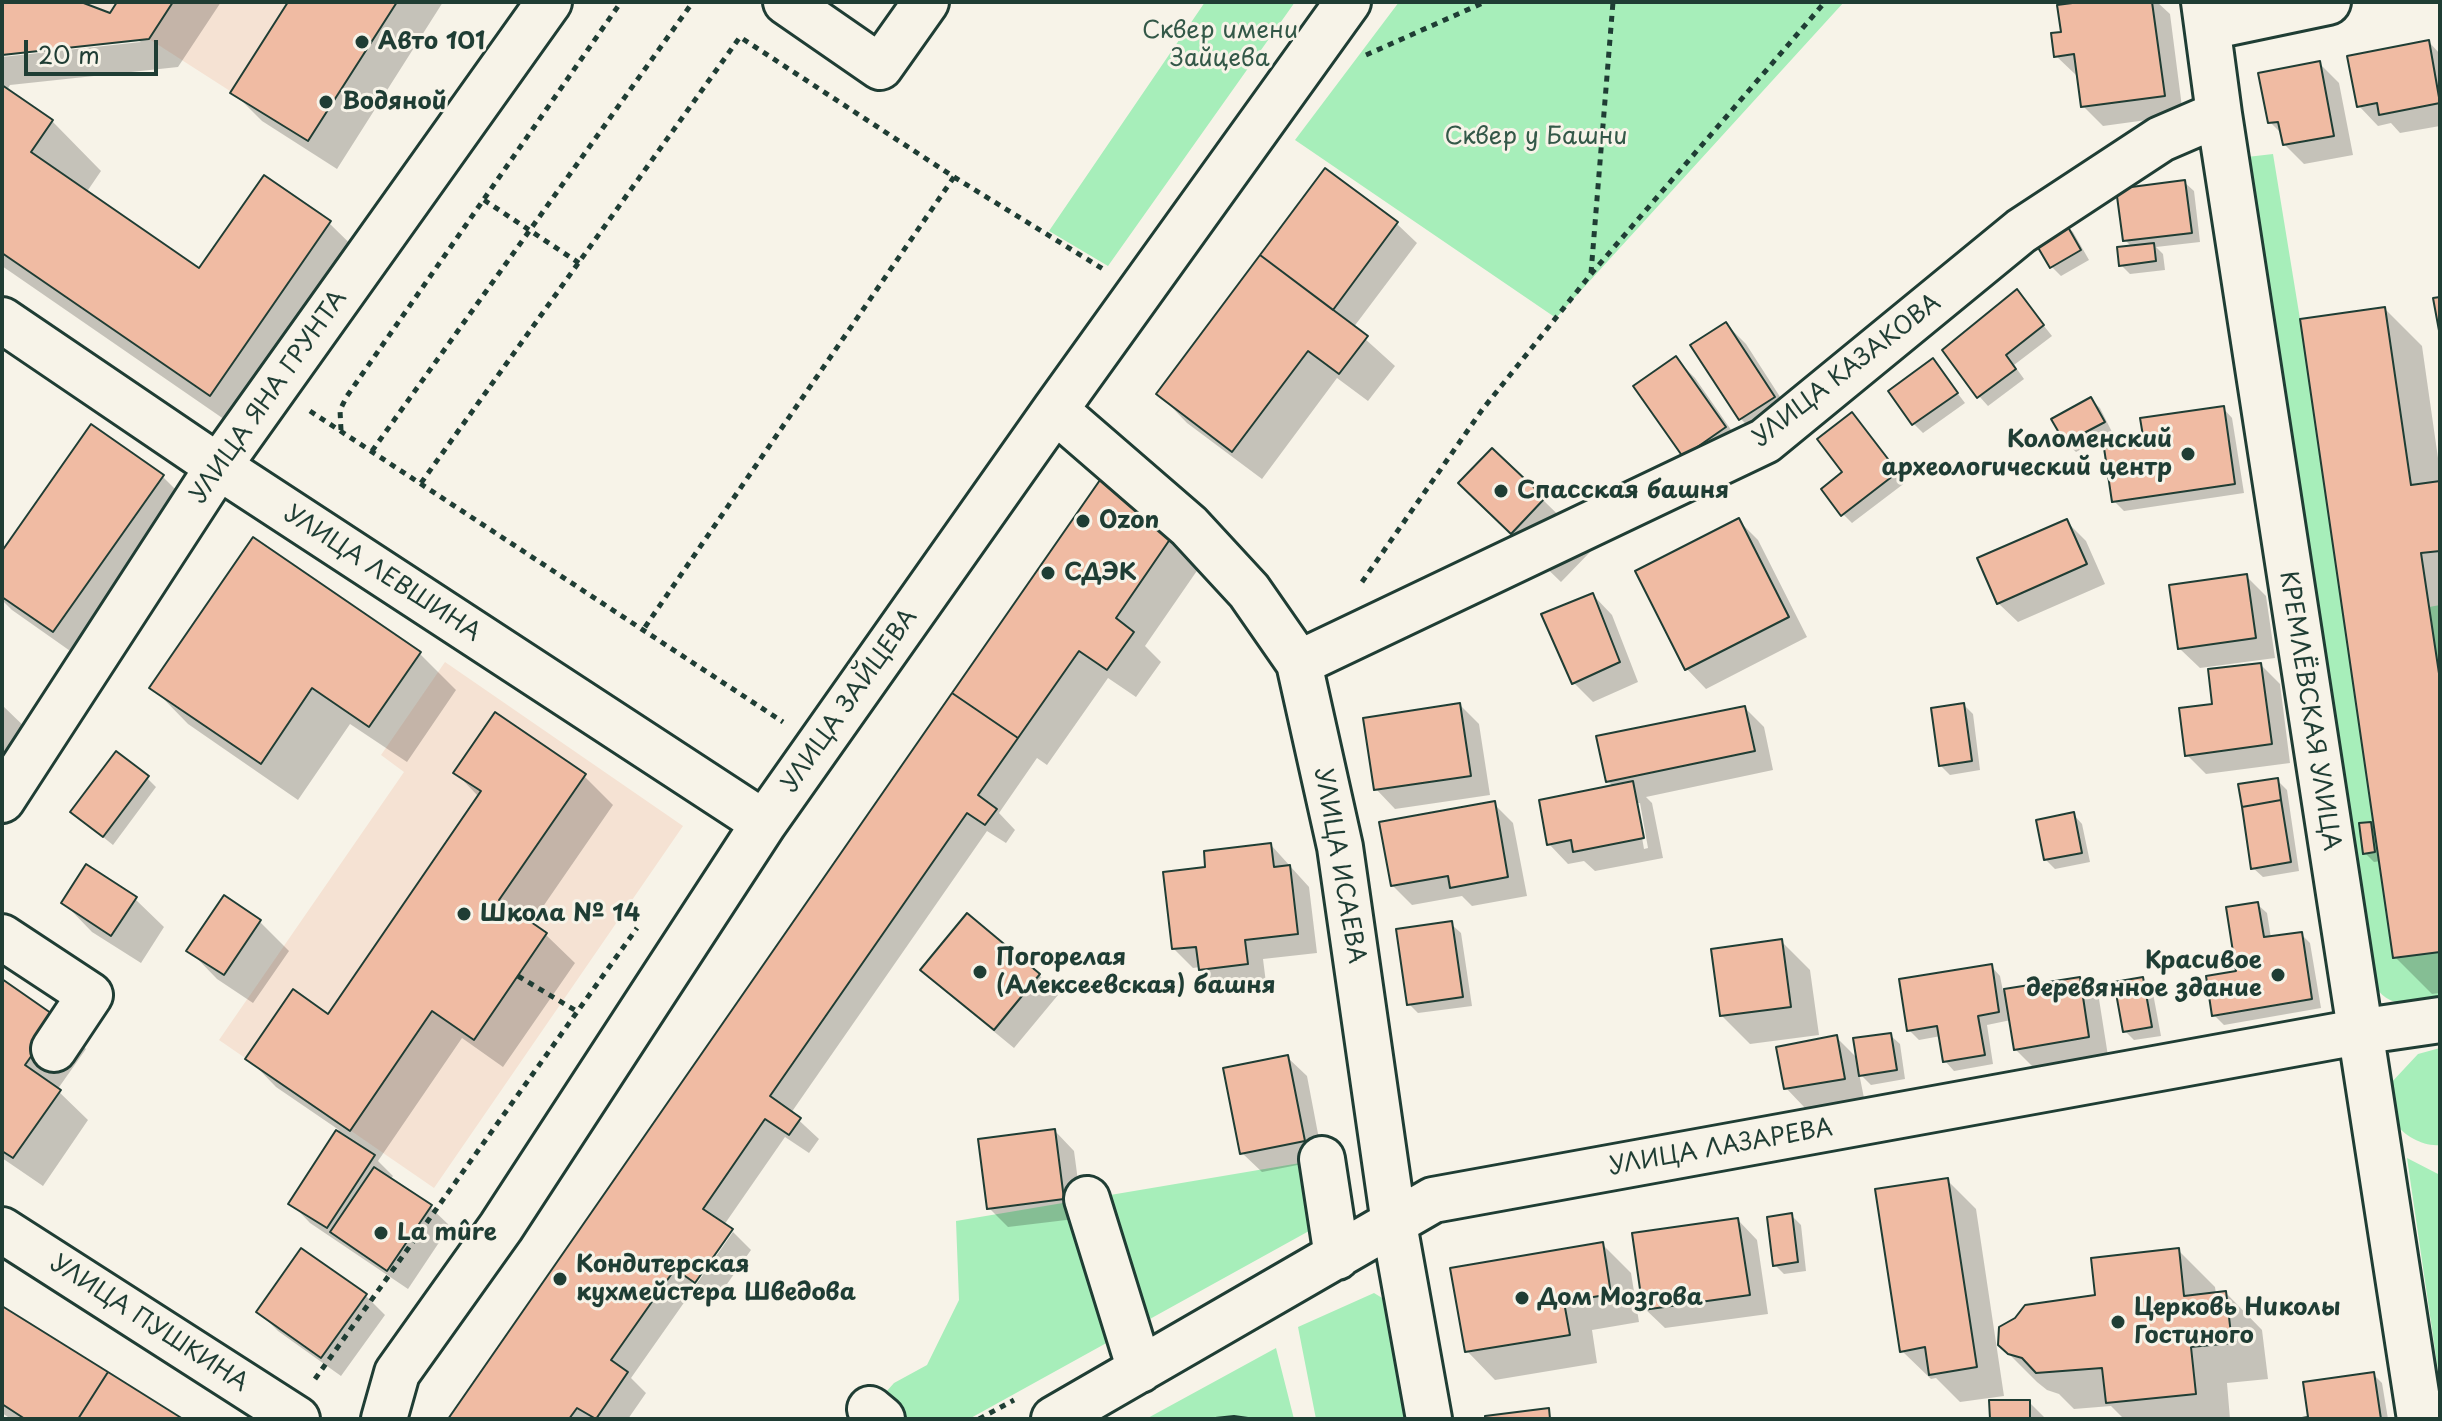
<!DOCTYPE html>
<meta charset="utf-8">
<style>
body{margin:0}
#map{position:relative;width:2442px;height:1421px;overflow:hidden;background:#f7f3e8;font-family:"Playpen Sans",sans-serif}
canvas{display:block}
.frame{position:absolute;inset:0;border:4px solid #1f3d34;pointer-events:none}
.scale{position:absolute;left:24px;top:40px;width:134px;height:36px;box-sizing:border-box;border:4px solid #1f3d34;border-top:0;padding-left:10px;font-size:24px;line-height:28px;white-space:nowrap;color:#1f3d34;-webkit-text-stroke:6px #f7f3e8;paint-order:stroke}
</style>
<div id="map">
<canvas width="2442" height="1421"></canvas>
<div class="frame"></div>
<div class="scale">20 m</div>
</div>
<script>
const g = document.querySelector('canvas').getContext('2d');
g.lineJoin = 'round';
function fill(path, color) { g.fillStyle = color; g.fill(path, 'evenodd'); }
function stroke(path, color, width, dash) { g.strokeStyle = color; g.lineWidth = width; g.lineCap = dash ? 'butt' : 'round'; g.setLineDash(dash || []); g.stroke(path); }
function label(font, color, halo, rows, align = 'center') {
  g.font = font + ' "Playpen Sans",sans-serif'; g.lineWidth = 6; g.setLineDash([]); g.textBaseline = 'middle'; g.strokeStyle = halo; g.fillStyle = color; for (const [text, x, y, turn = 0] of rows) {
    g.save(); g.translate(x, y); g.rotate((+turn || 0) * Math.PI / 180); g.textAlign = isNaN(turn) ? turn : align; if (halo) g.strokeText(text, 0, 0); g.fillText(text, 0, 0); g.restore();
  }
}
fill(new Path2D(`
 M2 2H397L308 141 149 39 2 55Z
 M445 662 683 826 434 1188 219 1040 404 772 381 755Z`), '#f5e2d3');
fill(new Path2D(`
 M1205 2H1295L1108 266 1049 231Z
 M1399 2H1844L1556 318 1295 140Z
 M2273 154 2300 319 2393 958 2440 952V1000C2415 1003 2391 1011 2375 986L2247 157Z
 M2440 605V660L2437 661 2429 607Z
 M2440 1048V1145C2425 1147 2403 1136 2396 1123 2391 1113 2392 1095 2390 1084L2418 1054Z
 M2407 1158 2440 1175V1384Z
 M1300 1163 1312 1217 1309 1231 969 1419H862L894 1383 927 1365 959 1300 956 1221Z
 M1374 1293 1392 1304 1412 1419H1316L1298 1327Z
 M1276 1348 1294 1419H1255L1234 1416 1206 1419H1146Z`), '#a7eeba');
fill(new Path2D(`
 M2 2H76L110 15 119 2H221L178 67 10 85 7 90 52 121 101 171 86 193 199 271 329 223 379 272 260 444 2 266V57L141 42 134 39 2 53Z
 M290 2H443L337 169 262 121 233 92Z
 M2095 2H2157L2170 14 2183 115 2103 126 2083 106 2079 75H2076L2056 56 2063 33Z
 M2429 42 2440 54V126L2400 133 2391 123 2378 126 2359 106Z
 M2319 63 2339 83 2353 155 2304 164 2284 144 2283 135 2270 122Z
 M1326 171 1397 224 1417 243 1353 328 1395 366 1368 401 1337 378 1262 479 1187 423 1159 394Z
 M2184 182 2194 191 2200 242 2156 247 2163 254 2165 270 2130 274 2121 265 2132 247 2125 240Z
 M2063 223 2073 232 2089 260 2061 276 2052 267Z
 M2017 292 2052 336 2014 365 2024 379 1988 406 1979 396Z
 M2385 309 2422 346 2440 472V993L2432 994 2395 957 2381 861 2374 862 2365 853 2370 824 2377 830Z
 M1726 324 1746 344 1793 417 1760 439 1741 419 1693 346Z
 M1676 359 1695 378 1743 447 1704 475 1636 387Z
 M1933 361 1965 403 1923 433 1914 424Z
 M2091 399 2100 408 2112 432 2076 452 2066 442Z
 M2223 408 2232 418 2244 493 2124 511 2114 501 2146 444Z
 M1861 424 1906 482 1852 523 1843 514 1845 473Z
 M1492 450 1593 549 1561 582 1510 533Z
 M162 476 191 505 83 660 12 610 2 600V554Z
 M1101 483 1203 562 1145 646 1161 662 1136 697 1108 678 1047 765 1037 758 999 813 1015 830 1006 843 987 831 791 1113 819 1139 809 1153 785 1137 724 1225 732 1231H728L687 1290 691 1292 733 1232 751 1250 715 1301 695 1287 631 1378 646 1393 628 1419H450Z
 M1738 520 1758 540 1807 637 1706 689 1687 669 1637 572Z
 M2067 522 2086 541 2105 584 2018 622 1998 603Z
 M2246 576 2266 596 2275 658 2200 668 2180 649Z
 M1593 595 1612 615 1638 682 1593 702 1574 683Z
 M419 653 456 690 407 762 350 724 298 800 188 724 152 687Z
 M2261 665 2280 684 2290 763 2206 774 2187 755 2214 705Z
 M2 705 31 733 2 775Z
 M1460 705 1479 724 1490 795 1395 809 1376 789Z
 M1964 705 1973 714 1980 770 1950 775 1940 765Z
 M1745 708 1764 727 1773 770 1646 797 1652 803 1663 858 1595 871 1584 861 1568 864 1549 844 1614 787 1608 781ZM1636 803H1640L1648 848 1644 849Z
 M456 773 584 776 613 805 531 924 546 935 575 963 503 1067 462 1038 378 1161 393 1176 390 1180 430 1207 450 1226 408 1289 310 1223 291 1203 339 1130 276 1087 248 1058 328 1017 479 797Z
 M147 778 156 787 113 845 72 812Z
 M2277 780 2287 790 2299 871 2263 877 2253 868Z
 M1494 804 1513 823 1527 896 1472 906 1462 896 1412 905 1392 885Z
 M2073 814 2082 824 2090 862 2055 869 2045 859Z
 M1271 845 1309 887 1317 953 1263 959 1266 983 1220 988 1200 967 1193 968 1174 949 1207 869Z
 M224 897 260 922 289 951 253 1003 217 979 189 950Z
 M135 899 164 927 141 963 92 932 64 903Z
 M2257 904 2267 913 2271 938 2301 934 2310 943 2321 1008 2224 1025 2214 1015 2239 973Z
 M967 916 1039 975 1058 995 1014 1048 942 989 923 970Z
 M1451 924 1461 933 1472 1006 1418 1013 1409 1004Z
 M1781 941 1810 970 1819 1035 1750 1044 1721 1015Z
 M1991 966 2000 976 2003 991 2080 979 2099 999 2108 1056 2035 1069 2015 1049 2011 1020 1987 1025 1993 1064 1954 1071 1945 1061 1941 1036 1919 1040 1909 1030Z
 M2142 979 2152 988 2161 1036 2134 1040 2125 1031Z
 M2 982 57 1020 86 1049 57 1090 88 1120 43 1186 2 1158Z
 M1890 1035 1900 1044 1905 1079 1871 1085 1859 1073 1864 1098 1805 1108 1786 1088 1836 1037 1859 1060Z
 M1287 1057 1307 1076 1323 1160 1262 1172 1242 1153Z
 M1055 1131 1074 1151 1083 1218 1008 1227 989 1208Z
 M1947 1180 1976 1209 2004 1396 1960 1402 1936 1378 1931 1379 1902 1351Z
 M1792 1216 1801 1225 1806 1271 1784 1274 1775 1265Z
 M1738 1220 1757 1240 1768 1314 1665 1328 1645 1309Z
 M1602 1244 1631 1273 1639 1322 1592 1330 1597 1363 1495 1380 1467 1351Z
 M2178 1250 2215 1287 2216 1294 2226 1293 2262 1330 2268 1379 2227 1383 2230 1419H2124L2111 1406 2074 1409 2059 1394 2047 1390 2037 1382 2000 1345 2097 1296Z
 M365 1295 385 1315 341 1376 278 1331 258 1311Z
 M2 1308 179 1419H11L2 1413Z
 M2373 1374 2382 1383 2388 1419H2310Z
 M2029 1402 2046 1419H1992Z`), '#0003');
const building = new Path2D(`
 M2 2H81L110 13 117 2H173L149 39 2 55Z
 M288 2H397L308 141 230 93Z
 M2080 2H2152L2165 96 2081 107 2074 54 2054 57 2051 33 2061 32 2057 5Z
 M2429 40 2440 103 2379 115 2377 103 2357 107 2347 56Z
 M2320 61 2334 136 2283 145 2278 122 2268 123 2258 73Z
 M2 85 53 120 31 152 199 268 264 175 331 221 210 396 2 253Z
 M1325 168 1398 222 1333 310 1260 255Z
 M2185 180 2192 233 2123 241 2116 189Z
 M2064 220 2081 250 2050 268 2033 239Z
 M2154 243 2156 261 2119 266 2117 247Z
 M1260 255 1368 336 1339 374 1308 351 1232 452 1156 394Z
 M2017 289 2044 325 2006 355 2016 369 1977 398 1942 350Z
 M2440 297V336L2433 298Z
 M2385 307 2411 485 2440 481V551L2421 553 2440 680V952L2393 958 2300 319Z
 M1726 322 1775 397 1739 420 1690 345Z
 M1676 356 1726 427 1683 457 1633 386Z
 M1933 358 1958 393 1912 425 1888 391Z
 M2091 397 2105 422 2065 443 2051 419Z
 M2224 406 2235 484 2112 502 2104 448 2144 442 2140 418Z
 M1852 412 1898 472 1841 516 1821 489 1842 472 1817 439Z
 M91 424 164 475 53 632 2 597V551Z
 M1492 448 1545 498 1511 534 1458 483Z
 M1100 480 1175 532 1116 618 1134 632 1107 670 1079 651 1018 738 952 693Z
 M1739 518 1789 617 1685 670 1635 571Z
 M2067 519 2087 564 1997 604 1977 558Z
 M253 537 421 652 369 727 312 688 261 764 149 688Z
 M2247 574 2256 638 2178 649 2169 585Z
 M1593 593 1620 662 1572 684 1541 614Z
 M2261 663 2272 744 2185 756 2179 708 2212 704 2208 669Z
 M952 693 1018 738 978 795 997 809 985 825 967 813 770 1096 801 1118 789 1135 765 1119 703 1209 733 1229 695 1283 675 1269 611 1360 628 1372 596 1419 577 1408 569 1419H448Z
 M1460 703 1471 776 1374 790 1363 718Z
 M1964 703 1972 761 1939 766 1931 708Z
 M1745 706 1755 751 1606 782 1596 736Z
 M495 712 586 774 499 900 547 933 474 1040 432 1011 350 1131 245 1059 293 989 328 1014 481 791 453 773Z
 M116 751 149 776 103 837 70 812Z
 M2278 778 2281 800 2242 807 2238 784Z
 M1633 781 1644 838 1573 852 1571 840 1547 845 1539 800Z
 M2281 800 2291 862 2251 869 2242 807Z
 M1495 801 1508 877 1450 888 1448 876 1391 886 1379 822Z
 M2074 812 2082 853 2044 860 2036 820Z
 M2371 822 2375 852 2363 854 2359 823Z
 M1271 843 1274 867 1290 865 1298 934 1245 940 1248 964 1199 970 1196 947 1172 949 1163 872 1205 867 1204 851Z
 M86 864 137 897 111 936 61 903Z
 M224 895 261 920 224 975 186 951Z
 M2258 902 2264 937 2302 932 2312 999 2212 1016 2206 976 2236 971 2226 907Z
 M967 913 1040 974 994 1030 920 970Z
 M1452 921 1463 997 1407 1005 1396 929Z
 M1782 939 1791 1007 1720 1016 1711 949Z
 M1992 964 1999 1012 1978 1016 1985 1055 1943 1062 1937 1026 1907 1031 1899 979Z
 M2080 977 2089 1037 2014 1050 2004 989Z
 M2143 977 2152 1027 2123 1032 2114 982Z
 M2 979 58 1018 25 1065 61 1090 13 1158 2 1151Z
 M1891 1033 1897 1070 1859 1076 1853 1038Z
 M1837 1035 1845 1079 1784 1089 1776 1047Z
 M1288 1055 1305 1141 1240 1154 1223 1068Z
 M1055 1129 1064 1199 987 1209 978 1139Z
 M336 1130 375 1155 327 1228 288 1204Z
 M374 1167 432 1205 387 1271 330 1232Z
 M1948 1178 1977 1367 1929 1375 1925 1347 1900 1352 1875 1189Z
 M1792 1213 1798 1262 1773 1266 1767 1217Z
 M1738 1218 1750 1295 1643 1310 1632 1233Z
 M1603 1242 1611 1294 1564 1302 1570 1335 1465 1352 1450 1268Z
 M301 1248 367 1294 321 1358 256 1312Z
 M2179 1248 2184 1296 2226 1291 2232 1343 2191 1347 2196 1394 2106 1403 2102 1368 2036 1373 2022 1358 2008 1354 1998 1345 1999 1327 2015 1318 2025 1305 2095 1295 2091 1258Z
 M2 1306 108 1372 78 1419H25L2 1404Z
 M108 1372 183 1419H78Z
 M2374 1372 2381 1419H2296L2308 1417 2303 1382Z
 M1989 1400H2030V1419H1990Z
 M1549 1408 1550 1419H1485V1416Z
 M1234 1416 1255 1419H1206Z`);
fill(building, '#f0bba3');
stroke(building, '#1f3d34', 2);
const minor = new Path2D(`
 M786 2 880 67 926 2
 M2204 2 2219 114 2420 1419
 M2209 27 2328 2
 M2 320 201 455 764 823
 M1055 410 1189 526 1249 591 1299 663 1340 847 1394 1224 1429 1419
 M1299 663 1765 441 2021 231 2161 139 2219 114
 M2 800 218 467 549 2
 M2 937 90 995 54 1049
 M1322 1159 1337 1257
 M1087 1199 1140 1370
 M2 1230 297 1419
 M870 1409 882 1419
 M384 1419 397 1373 501 1227 764 823 1055 410 1348 2
 M1054 1419 1433 1200 2358 1032 2440 1020`);
stroke(minor, '#1f3d34', 50);
stroke(new Path2D(`
 M1366 55 1485 2
 M954 177 1103 269
 M484 200 579 263
 M1591 273 1613 2
 M310 411 783 722
 M341 430 340 410 347 396 621 2
 M372 451 690 6
 M421 483 740 37 954 177 643 630
 M1362 582 1482 410 1591 274 1825 2
 M518 976 578 1012
 M315 1379 637 928
 M979 1419 1014 1400`), '#1f3d34', 5, [6, 6]);
stroke(minor, '#f7f3e8', 44);
for (const [x, y, r, color] of [
 [362,42,8,"#1f3d34"],
 [326,102,8,"#1f3d34"],
 [2188,454,8,"#1f3d34"],
 [1501,491,8,"#1f3d34"],
 [1083,521,8,"#1f3d34"],
 [1048,573,8,"#1f3d34"],
 [464,914,8,"#1f3d34"],
 [980,972,8,"#1f3d34"],
 [2278,975,8,"#1f3d34"],
 [381,1233,8,"#1f3d34"],
 [560,1279,8,"#1f3d34"],
 [1522,1298,8,"#1f3d34"],
 [2118,1322,8,"#1f3d34"]
]) { const dot = new Path2D(); dot.arc(x, y, r, 0, 2 * Math.PI); g.fillStyle = color; g.fill(dot); stroke(dot, '#f7f3e8', 3); }
label('24px', '#335848', '#f7f3e8', [
 ["Сквер имени",1220,31],
 ["Зайцева",1220,59],
 ["Сквер у Башни",1536,137]
]);
label('bold 24px', '#1f3d34', '#f7f3e8', [
 ["Авто 101",378,42],
 ["Водяной",342,102],
 ["Коломенский",2172,440,"right"],
 ["археологический центр",2172,468,"right"],
 ["Спасская башня",1517,491],
 ["Ozon",1099,521],
 ["СДЭК",1064,573],
 ["Школа № 14",480,914],
 ["Погорелая",996,958],
 ["(Алексеевская) башня",996,986],
 ["Красивое",2262,961,"right"],
 ["деревянное здание",2262,989,"right"],
 ["La mûre",397,1233],
 ["Кондитерская",576,1265],
 ["кухмейстера Шведова",576,1293],
 ["Дом Мозгова",1538,1298],
 ["Церковь Николы",2134,1308],
 ["Гостиного",2134,1336]
], 'left');
label('24px', '#1f3d34', '#f7f3e8', [
 ["УЛИЦА КАЗАКОВА",1847,371,-38],
 ["УЛИЦА ЯНА ГРУНТА",269,397,-55],
 ["УЛИЦА ЛЕВШИНА",382,574,33],
 ["УЛИЦА ЗАЙЦЕВА",850,701,-55],
 ["КРЕМЛЁВСКАЯ УЛИЦА",2309,711,81],
 ["УЛИЦА ИСАЕВА",1339,866,80],
 ["УЛИЦА ЛАЗАРЕВА",1721,1148,-10],
 ["УЛИЦА ПУШКИНА",149,1324,33]
]);
</script>
